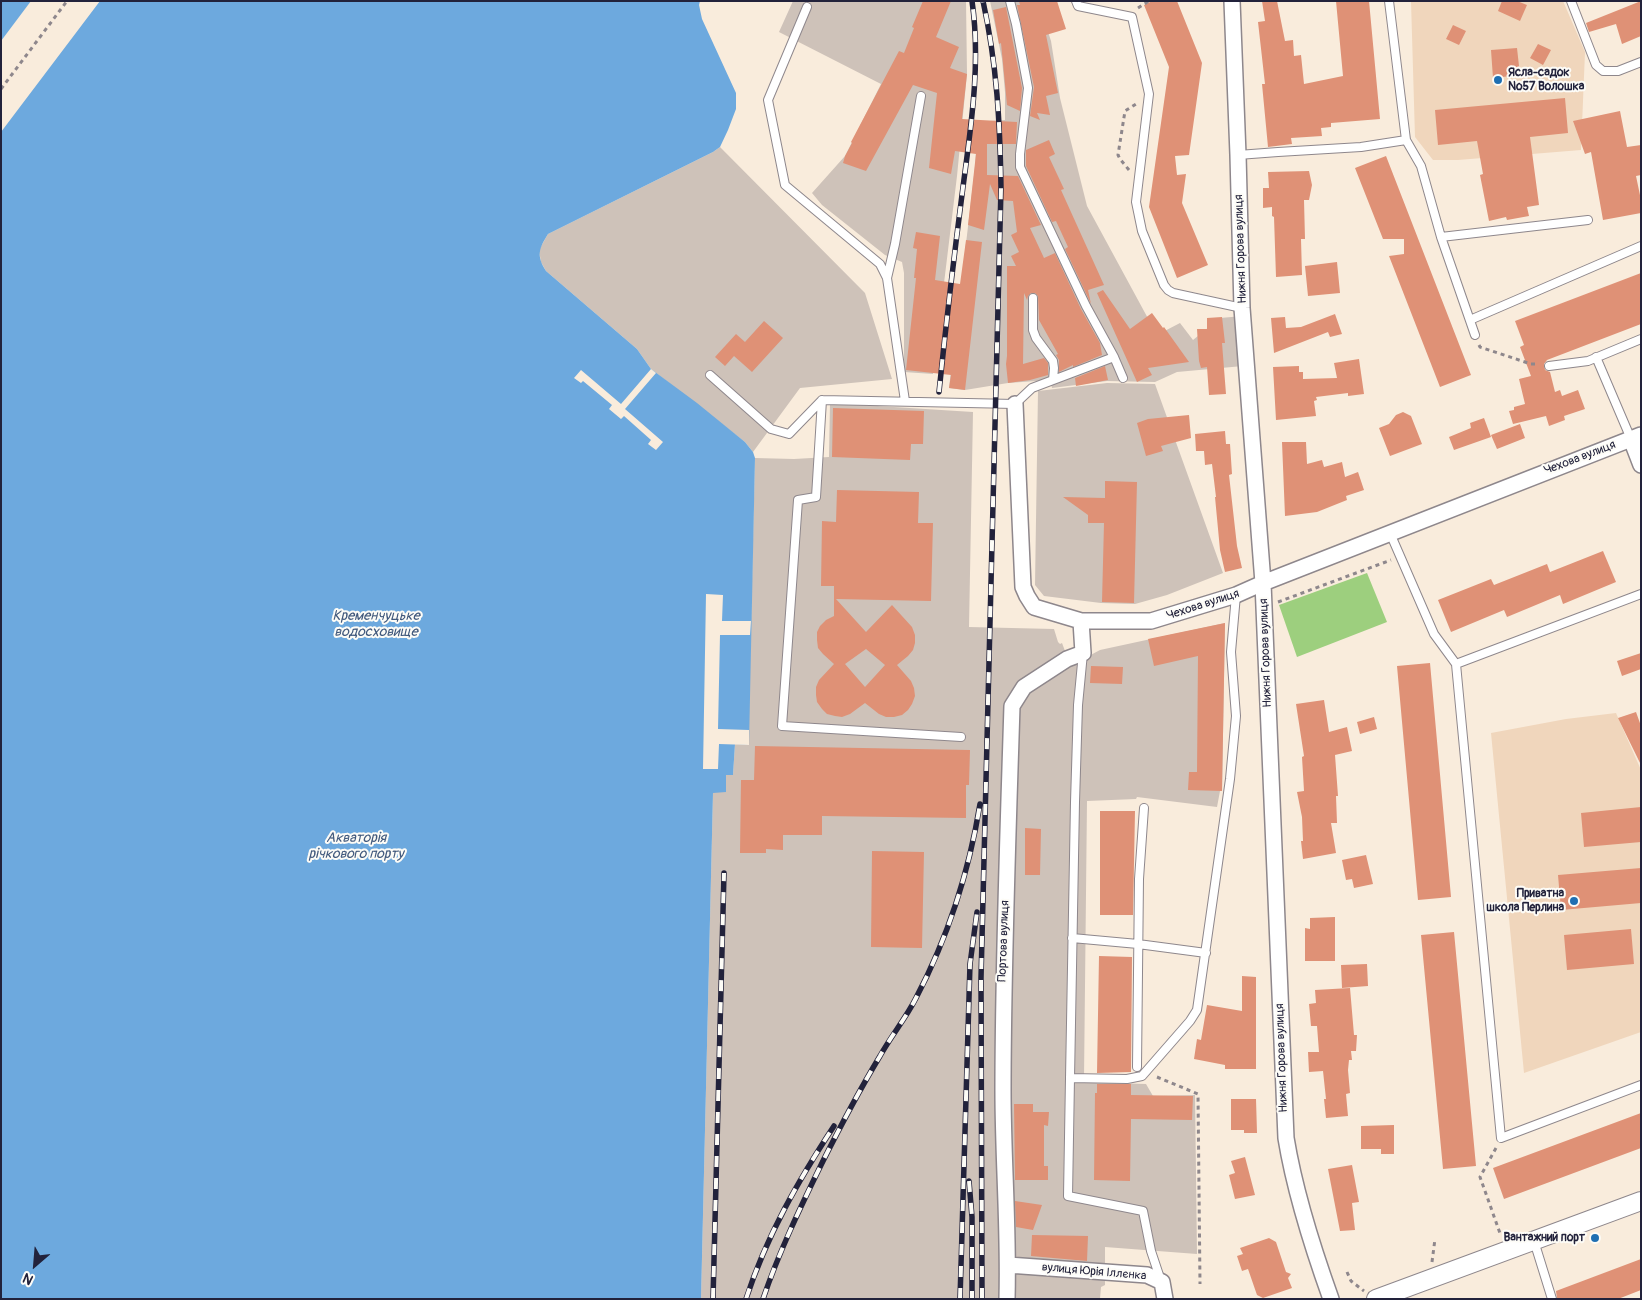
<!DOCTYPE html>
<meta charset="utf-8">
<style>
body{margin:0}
#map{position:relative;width:1642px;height:1300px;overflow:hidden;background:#f9ecdc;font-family:Pangolin,sans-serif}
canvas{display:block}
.frame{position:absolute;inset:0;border:2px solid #22223b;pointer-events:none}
.north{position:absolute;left:10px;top:1240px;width:50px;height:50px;-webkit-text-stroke:4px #fdfcf7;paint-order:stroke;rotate:207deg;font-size:14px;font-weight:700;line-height:20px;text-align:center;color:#22223b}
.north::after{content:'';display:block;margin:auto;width:18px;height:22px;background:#22223b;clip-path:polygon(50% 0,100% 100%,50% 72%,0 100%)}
</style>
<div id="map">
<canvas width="1642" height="1300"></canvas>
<div class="frame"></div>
<div class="north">N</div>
</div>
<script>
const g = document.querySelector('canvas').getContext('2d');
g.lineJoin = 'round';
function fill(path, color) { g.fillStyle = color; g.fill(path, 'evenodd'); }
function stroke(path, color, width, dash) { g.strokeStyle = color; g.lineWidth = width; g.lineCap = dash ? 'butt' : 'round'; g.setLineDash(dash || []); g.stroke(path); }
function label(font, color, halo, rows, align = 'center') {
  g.font = font + ' Pangolin,sans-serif'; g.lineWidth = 4; g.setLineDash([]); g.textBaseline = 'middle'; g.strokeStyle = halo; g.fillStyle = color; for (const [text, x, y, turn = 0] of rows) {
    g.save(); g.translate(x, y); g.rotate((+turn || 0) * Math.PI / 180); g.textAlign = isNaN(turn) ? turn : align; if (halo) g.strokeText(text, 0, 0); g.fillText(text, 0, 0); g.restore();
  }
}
fill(new Path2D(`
 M1411 1H1563L1585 52 1581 150 1458 160H1433L1415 137Z
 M1616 713 1641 770V1032L1524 1073 1491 733 1566 719Z`), '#f0d6bc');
fill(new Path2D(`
 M793 1H966L967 74 957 176 933 374 904 372V273L902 262 885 255 822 205 812 193 845 156 881 84 779 32Z
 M990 1H1038L1051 41 1060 98 1087 206 1157 335 1180 323 1193 340 1220 318 1243 316V366L1177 372 1155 382 1107 381 1052 388 1050 380 1008 383 965 390 949 388 975 167 976 151 990 121 1005 120V92L1002 59Z
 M720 147 865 293 892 379 800 388 753 452 745 442 651 369 637 349 546 271 541 262 539 250 548 234 713 152Z
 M1107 383 1155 384 1223 573 1167 595 1135 604 1101 603 1044 596 1035 585 1038 391Z
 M830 403 973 412 969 627 1054 629 1058 642 1060 644 1062 643 1065 651 1063 653 1070 666 1100 650 1225 623 1222 790 1220 791 1217 807 1137 797 1136 799 1087 801 1084 1078 1083 1082 1146 1084 1153 1096 1195 1095 1197 1254 1105 1247V1285L1101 1287 1100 1299H701L713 792 726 791V775H733L735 744H748L755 458 794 459 829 457Z`), '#cec2b9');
fill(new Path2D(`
 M1367 573 1387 622 1297 657 1279 605Z`), '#9dcf7e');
fill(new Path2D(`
 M1 1H700L699 5 702 19 736 93V109L728 130 720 147 713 152 548 234C539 249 536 255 546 271L637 349 651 369 697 403 745 442 753 452 755 458 749 745 735 744 733 775H726V792L713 793 701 1299H1Z`), '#6da9de');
fill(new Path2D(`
 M31 1H100L1 132V41Z
 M651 369 656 373 625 409 663 442 656 450 648 444 651 440 624 416 621 419 609 409 612 405 583 381 581 383 574 378 581 370 621 404Z
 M706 594 723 595 722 621H751L750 635H720L718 729 749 730V745L719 744 718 769H703Z`), '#f9ecdc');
fill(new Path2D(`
 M923 1H951L936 37 959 47 950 68 967 74 962 119 1017 122 1016 144H987V175L1018 176 1041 225 1030 228 1044 258 1055 253 1081 309 1100 343 1102 355 1073 367V365L1059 372V360L1056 355 1058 354 1039 320 1038 296 1035 293H1031L1028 296 1027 300 1024 293 1023 364 1044 358 1048 363V375L1030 380 1008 383 1006 364 1007 356V266H1016L1011 256 1019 252 1011 235 1017 232 1013 201 997 200 990 184 984 230 968 225 976 154 955 151 951 174 929 168 937 93 913 85 866 171 843 163 845 156 852 143 851 142 899 51 904 53 914 28 912 27Z
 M1019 1H1057L1066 29 1046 35 1058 93 1046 96 1050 115 1037 113 1040 120 1030 116 1034 87 1017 5H1020Z
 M1152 1H1177L1202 63 1189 155 1175 156 1177 175 1186 174 1182 203 1208 265 1177 278 1149 207 1169 67 1144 5Z
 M1262 1H1277L1285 41 1293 40 1294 56 1301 55 1304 84 1343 76 1336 1H1369L1380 119 1331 123V127L1321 128 1322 136 1291 138 1292 144 1268 147 1262 84H1265L1258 22 1265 21Z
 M1502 1H1517L1527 5 1520 21 1498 11Z
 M1641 1V36L1622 44 1616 24 1589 32 1586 23Z
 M1006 7 1022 88 1020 111 1007 105 1001 43 999 44 993 10Z
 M1453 25 1466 31 1459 45 1446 39Z
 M1538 44 1551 50 1543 65 1530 58Z
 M1517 48 1520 75 1493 78 1491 50Z
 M1565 98 1568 133 1530 137 1539 205 1527 207 1529 216 1507 220 1506 217 1489 221 1480 175 1483 174 1477 141 1438 145 1435 110Z
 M1620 111 1627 147 1641 145V175L1636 176 1641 200V213L1603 220 1591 152 1585 154 1573 121Z
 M1049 140 1055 154 1049 157 1064 189 1061 190 1104 285 1088 290 1091 304 1065 249 1068 247 1056 221 1052 222 1026 166V150Z
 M1386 156 1471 375 1440 387 1389 256 1404 254V239H1383L1355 168Z
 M1309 171 1312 185 1309 200H1304L1305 239H1301L1302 275 1276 277 1274 217 1272 216V207L1263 208V188H1269L1268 172Z
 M916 232 940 236 935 280 960 284 966 240 982 242 965 390 949 388 951 375 906 370 916 278H914L917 249 913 248Z
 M1337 262 1340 293 1308 296 1305 266Z
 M1641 273V324L1547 360 1544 364 1545 370 1550 372 1555 392 1560 390 1562 396 1578 390 1585 409 1564 416 1565 420 1549 426 1546 416 1513 424 1509 411 1514 410V407L1525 404 1519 379 1531 376 1520 347 1524 345 1515 321Z
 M1103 290 1130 329 1152 313 1163 328 1164 327 1189 362 1148 368 1152 375 1137 382 1097 293Z
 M1335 314 1342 334 1330 337 1328 332 1274 353 1271 318 1285 317 1286 328 1301 327Z
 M1222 317 1225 343H1222L1226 394 1209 395 1207 367 1201 368 1199 361 1197 329H1207V318Z
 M764 321 783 338 752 372 734 356 725 366 715 357 736 334 745 342Z
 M1359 359 1364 394 1348 396V393L1316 397 1317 400 1314 401 1316 416 1276 420 1273 367 1299 366V372H1303V379L1337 378 1334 363Z
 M1105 366 1108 380 1076 386 1075 378Z
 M833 408 924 411 923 444H911L910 460 832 457Z
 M1403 412 1411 416 1422 444 1390 456 1379 428 1389 424 1396 415Z
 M1189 415 1191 438 1161 446 1163 451 1146 456 1137 423 1148 419Z
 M1484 418 1491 437 1454 450 1449 437 1471 428 1470 423Z
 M1520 424 1525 438 1497 449 1491 435Z
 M1225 431 1226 444H1230L1232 474 1229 475 1237 546 1242 568 1225 572 1220 550 1215 497H1216L1212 464 1205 465 1204 451H1196L1195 434Z
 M1282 442H1306L1307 464 1322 460 1324 467 1342 462 1345 477 1358 472 1364 490 1346 496 1347 500 1317 512 1285 516Z
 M1105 481 1137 482 1134 603 1102 602 1104 523H1088V515L1063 497 1105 498Z
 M837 490 919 492 918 523H933L931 601 836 599 866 632 892 605 912 627 915 635V643L913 650 908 656 897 665 911 681 914 688 915 696 912 704 908 710 902 715 894 717H886L879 714 865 703 850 714 842 717 835 716 827 714 822 709 817 702 816 695V687L819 680 834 664 823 654 818 648 817 640V632L820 626 826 620 834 616V586H821L822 521 836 522ZM866 649 885 665 865 687 845 664Z
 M1603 551 1616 582 1563 604 1560 595 1507 617 1504 610 1451 632 1438 600 1491 579 1494 585 1547 564 1550 572Z
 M1225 623 1222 791 1188 790 1189 772H1197L1198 656 1154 666 1148 639Z
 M1641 653V669L1622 676 1617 661Z
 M1430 663 1451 897 1418 900 1397 666Z
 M1091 666 1123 667 1122 684 1090 683Z
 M1324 700 1329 732 1347 727 1352 751 1335 755 1338 796H1336L1337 823H1331L1336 853 1303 859 1301 841H1303L1302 817 1297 792 1304 791 1302 757 1304 756 1296 704Z
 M1636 712 1641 726V765L1618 718Z
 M1374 717 1377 729 1360 734 1357 722Z
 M755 746 970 750 969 785H966V818L822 816V835H783V850L766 849V853H740L741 780H754Z
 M1641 807V842L1584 847 1581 813Z
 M1100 811H1135L1133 915H1100Z
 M1025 828 1041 829 1040 875H1025Z
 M872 851 924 852 922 948 871 947Z
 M1366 855 1373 884 1354 888 1352 879 1346 880 1342 860Z
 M1641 868V903L1561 910 1558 875Z
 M1335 917V961H1305V928L1310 929V918Z
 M1631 929 1634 964 1567 970 1564 935Z
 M1454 932 1476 1166 1443 1169 1421 935Z
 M1099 956 1132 957 1131 1072 1097 1073Z
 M1367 964 1368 986 1342 988 1341 965Z
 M1242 976 1256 977V1069H1225V1065L1194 1059 1197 1039 1201 1040 1207 1005 1242 1011Z
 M1350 988 1354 1035H1357L1356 1051H1351L1352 1060H1349L1348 1070 1350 1093 1346 1094 1348 1116 1326 1118 1324 1099H1326L1323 1071 1309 1072 1308 1052H1319L1317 1026H1311L1309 1004 1316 1003 1315 990Z
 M1097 1084H1131V1095L1193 1096 1192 1120 1131 1119 1130 1181 1094 1180 1095 1093H1097Z
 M1231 1099H1256L1257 1133H1244V1130H1231Z
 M1014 1104H1033V1112H1049L1048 1126 1044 1125V1166H1048V1180H1015Z
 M1641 1113V1148L1504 1199 1493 1168Z
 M1394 1125V1154H1381V1149H1361V1126Z
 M1245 1157 1255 1195 1235 1199 1229 1175 1235 1173 1231 1161Z
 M1352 1165 1359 1202 1352 1203 1355 1230 1340 1231 1328 1169Z
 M1015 1201 1042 1205 1033 1230 1016 1227Z
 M1032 1235 1088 1236 1087 1261 1031 1256Z
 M1269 1238 1276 1242 1286 1272 1291 1274 1288 1278 1292 1288 1263 1298 1257 1295 1248 1269 1242 1271 1237 1256 1243 1254 1240 1248Z
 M1641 1259V1290L1618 1299H1557L1556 1291Z`), '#df9176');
const service = new Path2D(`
 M1076 1 1078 6 1132 17 1149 94 1136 202 1142 231 1164 285 1168 290 1173 293 1242 308
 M1571 1 1596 65 1603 71H1618L1641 62
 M807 7 768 100 785 185 880 264 887 278 905 401
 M1406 140 1421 166 1441 237 1475 335
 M1238 155 1278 152 1361 147 1406 140 1389 1
 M1441 237 1588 220
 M887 278 895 244 921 96
 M1033 298V330L1036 338 1053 361 1054 368 1053 380
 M1470 320 1641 246
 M1114 357 1123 378
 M1596 357 1631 439
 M1549 366 1588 361 1641 339
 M710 375 771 429 789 434 822 400 1015 404 1032 388 1114 357 1086 306 1020 167V154L1028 88 1016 24 1010 1
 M822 400 816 497 798 500 782 726 961 737
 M1390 533 1434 634 1456 664
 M1641 594 1456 664 1501 1138 1641 1085
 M1083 653 1078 705 1075 802 1070 1078 1127 1079 1142 1076 1190 1021 1197 1010 1230 779 1236 716 1231 652 1236 595
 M1072 938 1138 944 1206 953
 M1137 1067 1139 879 1144 808
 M1070 1078 1068 1196 1143 1211 1151 1251 1161 1281
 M1534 1241 1552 1299`);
const minor = new Path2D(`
 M1232 1 1238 155 1242 308 1263 583 1286 1138C1295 1193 1312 1246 1331 1299
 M1015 404 1023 587 1027 596 1034 607 1081 621H1151L1236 595 1263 583 1641 435
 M1631 439 1641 465
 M1008 1265 1147 1275 1162 1282 1165 1299
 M1007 1299C1009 1229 1003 1160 1003 1091 1003 963 1008 834 1012 706L1024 687 1067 659 1083 653 1081 621`);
const tertiary = new Path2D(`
 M1376 1299 1641 1201`);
stroke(service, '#8e878c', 10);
stroke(minor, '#8e878c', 18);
stroke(tertiary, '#8e878c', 20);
stroke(new Path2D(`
 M1138 8 1149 1
 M1 89 67 1
 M1129 170 1120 159 1118 155 1125 111 1136 104
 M1479 345 1480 347 1531 364H1538
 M1278 602 1391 560
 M1157 1077 1198 1094 1200 1284
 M1496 1148 1480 1177 1501 1236
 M1432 1262 1435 1239
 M1347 1272 1351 1281 1364 1291`), '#8e878c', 3, [4, 4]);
stroke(service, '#fff', 8);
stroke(minor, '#fff', 15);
stroke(tertiary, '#fff', 18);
const rail = new Path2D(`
 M939 392C946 324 954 256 963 187 971 126 981 63 972 1
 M969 1181 972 1217V1299
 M713 1299 724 873
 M746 1299C767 1235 798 1181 834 1126
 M763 1299C779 1252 800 1208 822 1163 840 1127 859 1091 880 1056 891 1036 906 1018 916 998 948 937 969 872 980 804
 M960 1299 970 964 977 912
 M982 1299 981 978 1001 188C1000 122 997 65 983 1`);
stroke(rail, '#22223b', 5.5);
stroke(rail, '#fdfcf7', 4, [11]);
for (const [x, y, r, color] of [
 [1498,80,5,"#1f6fb2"],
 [1574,901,5,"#1f6fb2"],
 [1595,1238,5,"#1f6fb2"]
]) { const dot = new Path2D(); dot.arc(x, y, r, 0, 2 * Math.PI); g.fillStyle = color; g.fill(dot); stroke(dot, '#fdfcf7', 2); }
label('bold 12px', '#22223b', '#fdfcf7', [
 ["Ясла-садок",1508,73,"left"],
 ["№57 Волошка",1508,87,"left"],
 ["Приватна",1564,894],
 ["школа Перлина",1564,908],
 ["Вантажний порт",1585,1238]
], 'right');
label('12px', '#22223b', '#fdfcf7', [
 ["Нижня Горова вулиця",1241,249,-92],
 ["Чехова вулиця",1580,458,-21],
 ["Чехова вулиця",1203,605,-18],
 ["Нижня Горова вулиця",1266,653,-92],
 ["Портова вулиця",1004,941,-88],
 ["Нижня Горова вулиця",1282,1058,-92],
 ["вулиця Юрія Іллєнка",1094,1272,5]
]);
label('italic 14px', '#40587c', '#fdfcf7', [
 ["Кременчуцьке",376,616],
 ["водосховище",376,632],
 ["Акваторія",356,838],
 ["річкового порту",356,854]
]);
</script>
